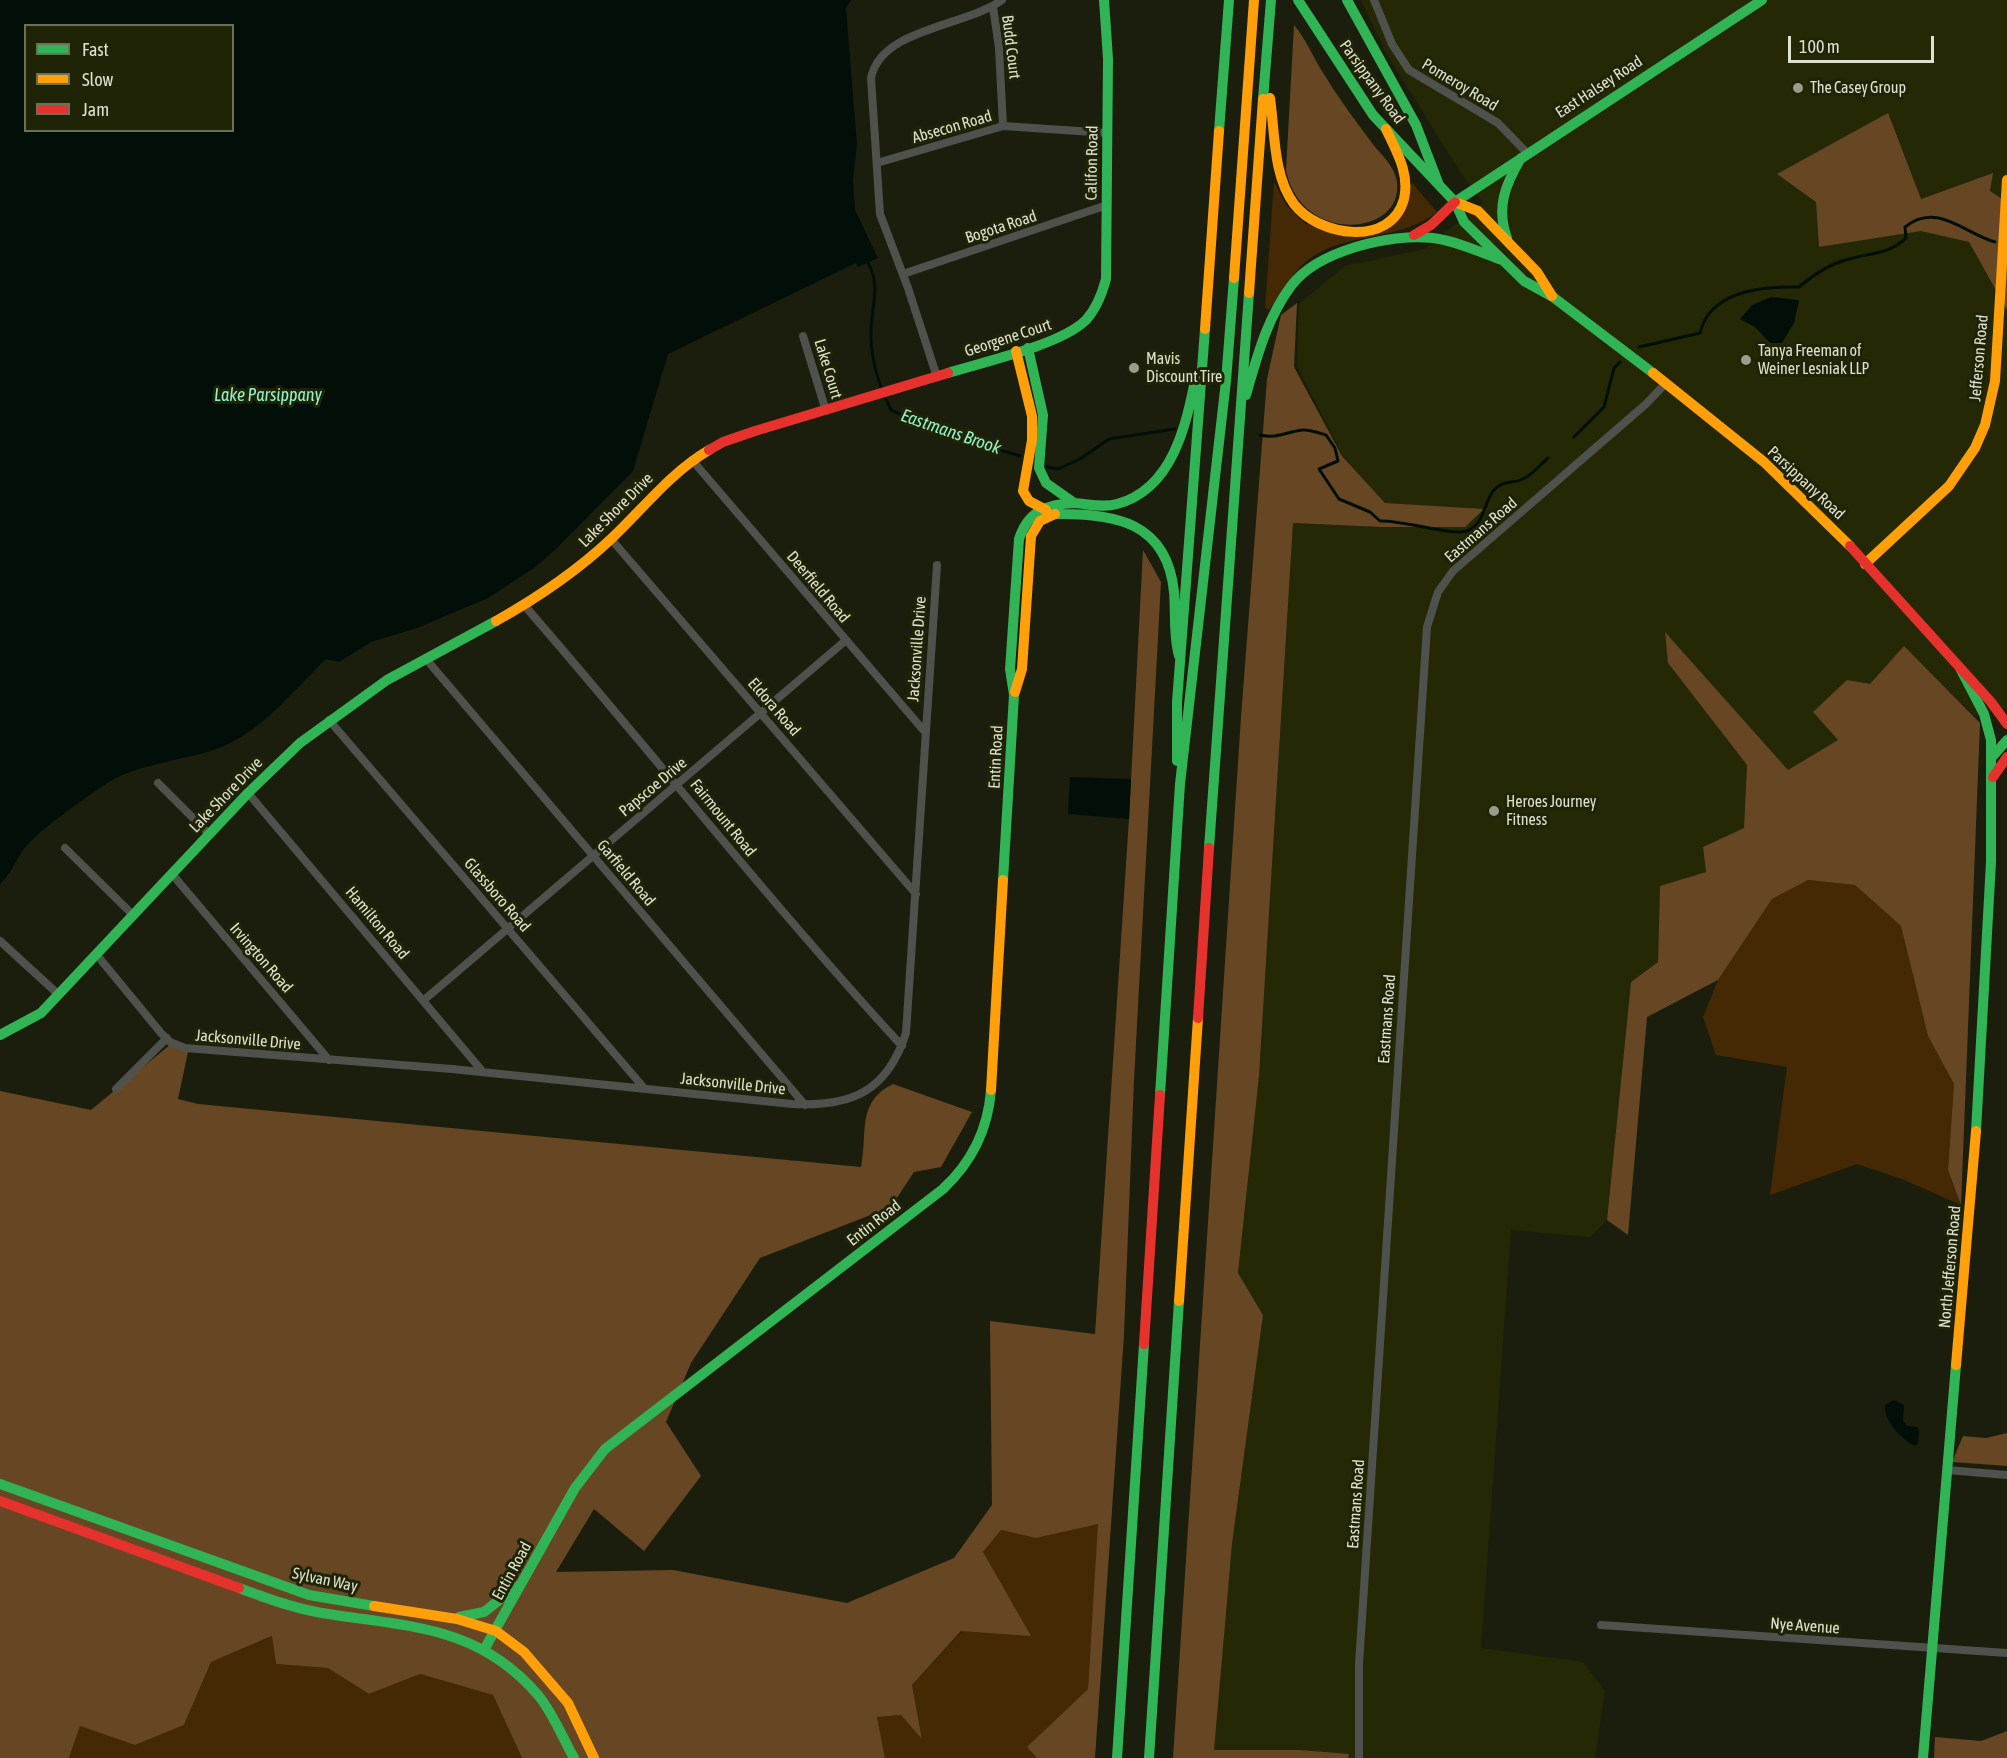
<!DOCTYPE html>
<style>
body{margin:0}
#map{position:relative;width:2007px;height:1758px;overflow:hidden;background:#1b1e0d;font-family:"Asap Condensed",sans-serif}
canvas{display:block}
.legend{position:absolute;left:24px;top:24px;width:210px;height:108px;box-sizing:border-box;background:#202407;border:2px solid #6c7057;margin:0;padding:8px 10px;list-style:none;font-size:18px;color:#dee1d0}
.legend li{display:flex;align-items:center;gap:12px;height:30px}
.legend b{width:30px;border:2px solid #6c7057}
.scale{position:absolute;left:1788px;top:36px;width:146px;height:27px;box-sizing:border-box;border:3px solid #dee1d0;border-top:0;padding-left:8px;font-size:18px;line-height:21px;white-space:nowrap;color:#dee1d0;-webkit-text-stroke:4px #202407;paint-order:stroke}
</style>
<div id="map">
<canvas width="2007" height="1758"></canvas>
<ul class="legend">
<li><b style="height:8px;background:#30b455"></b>Fast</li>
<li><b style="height:8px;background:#ff9f0a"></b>Slow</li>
<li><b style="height:8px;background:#e5322d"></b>Jam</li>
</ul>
<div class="scale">100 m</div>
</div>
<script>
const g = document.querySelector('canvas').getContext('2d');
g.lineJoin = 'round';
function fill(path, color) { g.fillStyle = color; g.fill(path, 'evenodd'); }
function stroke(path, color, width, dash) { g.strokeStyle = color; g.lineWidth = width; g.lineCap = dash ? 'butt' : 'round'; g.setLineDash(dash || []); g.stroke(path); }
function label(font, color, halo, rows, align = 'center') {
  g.font = font + ' "Asap Condensed",sans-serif'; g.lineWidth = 6; g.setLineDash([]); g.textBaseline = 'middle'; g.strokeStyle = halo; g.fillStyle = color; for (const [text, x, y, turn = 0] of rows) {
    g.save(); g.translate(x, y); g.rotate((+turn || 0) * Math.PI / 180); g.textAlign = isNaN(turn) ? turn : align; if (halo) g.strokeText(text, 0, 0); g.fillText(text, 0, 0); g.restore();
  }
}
fill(new Path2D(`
 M1361 0H2007V202L1990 191 1992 173 1921 199 1816 202 1819 247 1921 230 1969 242 2007 310V708L1975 716 1904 647 1870 685 1813 712 1838 740 1788 770 1665 633 1668 663 1747 765 1744 828 1703 847 1706 872 1660 887 1658 962 1631 982 1607 1220 1590 1237 1511 1230 1481 1648 1583 1662 1605 1691 1595 1758H1209L1232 1544 1263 1315 1238 1274 1259 1076 1293 523 1381 527 1483 510 1385 503 1343 456 1297 366 1299 304 1345 266 1425 249 1483 202 1462 175 1386 53Z`), '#242805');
fill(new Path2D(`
 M1274 182 1286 205 1306 224 1381 230 1412 183 1437 212C1400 241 1349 232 1312 257 1294 269 1282 292 1269 310L1265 308Z
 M1808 880 1855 885 1901 926 1928 1036 1954 1084 1948 1170 1961 1205 1902 1179 1857 1164 1770 1195 1787 1067 1716 1055 1703 1017 1718 980 1772 899Z
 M1099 1523 1088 1689 1027 1747 1037 1758H885L877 1717 901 1715 922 1738 912 1685 962 1631 983 1552 1001 1530 1036 1538Z
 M273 1636 276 1664 328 1668 369 1694 420 1674 493 1695 522 1758H69L80 1726 135 1745 184 1725 211 1662Z`), '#452905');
fill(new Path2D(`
 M1294 25C1305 38 1312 54 1320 68 1337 96 1356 122 1375 147 1384 157 1395 168 1397 182 1404 236 1301 246 1286 170Z
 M1888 113 1921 199 1993 173 1990 191 2007 202V310L1969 242 1921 231 1819 247 1816 202 1777 174Z
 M1297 303 1294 367 1342 456 1385 503 1484 509 1465 527H1381L1293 523 1259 1076 1238 1273 1263 1315 1232 1544 1214 1750H1300L1349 1754 1348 1758H1173L1241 717 1267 379 1281 315Z
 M1143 550 1161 582 1134 1080 1124 1335 1095 1758H1037L1027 1747 1088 1689 1098 1524 1036 1538 1001 1530 983 1552 1031 1636 961 1631 912 1685 922 1739 901 1715 877 1717 885 1758H522L493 1695 420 1674 369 1694 328 1668 276 1664 272 1636 211 1662 184 1725 135 1745 80 1726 69 1758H0V1091L91 1110 171 1044 189 1047 178 1099 198 1104 861 1167C868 1133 856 1102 893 1084L972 1112 941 1167 914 1172 891 1207 760 1258 691 1363 666 1422 701 1476 644 1551 594 1509 556 1572 673 1570 847 1603 954 1558 992 1505 990 1321 1095 1334 1129 819Z
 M1665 632 1788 770 1838 740 1813 712 1847 680 1870 684 1904 646 1980 723 1961 1205 1948 1170 1954 1084 1928 1036 1901 926 1855 885 1808 880 1772 899 1718 980 1647 1017 1628 1235 1607 1220 1631 982 1658 962 1660 886 1706 872 1703 847 1744 828 1747 765 1668 663Z
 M2007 1433V1466L1952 1462 1963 1436 1986 1438Z
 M2007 1731V1758H1934L1935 1737 1981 1741Z`), '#674723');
fill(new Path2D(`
 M0 0H851L846 8 857 145 853 181 855 210 878 258 858 267 856 263 668 354 633 471 558 547 537 566 488 598 417 628 371 642 339 662 326 659C292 692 260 734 214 750 183 760 136 765 109 782 89 795 36 832 23 850 14 863 13 871 0 884ZM26 26H232V130H26Z
 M1771 297 1799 300 1794 323 1782 343H1770L1755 327 1740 319 1752 305Z
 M1070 777 1131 779 1129 819 1068 814Z
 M1894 1400 1904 1405 1903 1421 1907 1426 1917 1427 1919 1430 1918 1443 1915 1446C1902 1440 1883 1420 1885 1405Z`), '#020f08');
stroke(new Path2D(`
 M868 263C882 287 870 309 871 335 871 362 879 386 891 410L947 434 1020 456
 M1639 347 1700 333C1710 290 1763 286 1799 287 1814 274 1829 264 1849 259 1870 253 1890 254 1906 238L1905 227C1937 201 1965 234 1995 242
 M1260 435C1276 439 1286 432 1302 430 1309 429 1319 433 1326 435L1335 448 1338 461 1319 469 1339 499 1370 512 1380 521C1403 520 1452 536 1467 531 1485 524 1483 503 1494 490 1503 480 1512 484 1523 479 1532 475 1541 464 1548 458
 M1574 437 1604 407 1614 368 1620 362
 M1047 467 1058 469 1080 459 1109 439 1175 429`), '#020f08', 3);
stroke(new Path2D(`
 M1374 0 1392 44 1409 70 1498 123 1527 153
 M993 7 999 48 1003 126
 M877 163 1003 126 1108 133
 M903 274 1107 205
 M803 336 826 411
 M937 377 908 288 880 214 871 78C881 28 965 27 1002 0
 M692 460 925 732
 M611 539 916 894
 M524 605C651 751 771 904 902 1046
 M426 659 805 1105
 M329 720 644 1088
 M158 783 209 834
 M248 793 483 1072
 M65 848 133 915
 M172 874 329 1060
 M0 941 58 994
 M96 954 161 1033 170 1042 185 1048 452 1069 792 1104C851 1107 887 1092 906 1033L937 565
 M424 1000 845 641
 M116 1089 167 1038
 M1947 1470 2007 1475
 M1601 1625 2007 1653
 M1359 1758V1664L1427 627 1438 592 1453 571 1646 404 1666 383`), '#4f524c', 8);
stroke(new Path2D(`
 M1298 0 1373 115 1455 202 1464 222 1524 281 1553 297 1653 373
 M1347 0 1416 125 1439 185
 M1263 99 1271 0
 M1219 131 1229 0
 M1455 202 1762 0
 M1507 238C1496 208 1505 185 1521 158
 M1028 348 1043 415 1039 468 1046 483 1073 502
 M948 373C983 362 1061 345 1086 320 1097 308 1102 294 1106 279L1108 59 1104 0
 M1246 395C1257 357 1267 318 1291 286 1317 251 1390 233 1433 238 1456 241 1480 252 1502 260
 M1075 503C1088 504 1104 508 1117 504 1173 489 1186 425 1196 376
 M1055 514C1115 513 1167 522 1174 592 1176 613 1173 635 1179 656
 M1960 668 1984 714 1991 740V862L1976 1131
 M1993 756 2007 740
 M1177 761V702L1205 329
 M1209 848 1249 293
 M1003 880 1014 695 1010 669 1019 539C1028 511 1047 504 1075 503
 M0 1035 41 1013 248 793 300 743 387 680 496 621
 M1160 1095 1180 784 1226 381 1234 278
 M0 1484 309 1595 374 1606
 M239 1588C266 1598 293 1608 322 1613 406 1627 477 1624 538 1695 553 1713 562 1737 574 1758
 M459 1617 484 1612 517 1586
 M485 1648 575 1488 605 1449 943 1189C972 1162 988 1130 991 1090
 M1117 1758 1144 1344
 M1149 1758 1179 1301
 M1923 1758 1956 1365`), '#30b455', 10);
stroke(new Path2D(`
 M1270 98C1275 132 1273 176 1294 204 1318 236 1391 248 1404 199 1410 173 1396 151 1386 129
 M1455 202 1478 211 1537 272 1552 296
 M1234 278 1254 0
 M1249 293 1263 99
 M1205 329 1219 131
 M1016 351 1032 416V440L1023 491 1029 501 1046 510
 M1653 373 1764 462 1850 546
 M1865 564 1949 486 1975 448 1985 425 1995 381 2007 180
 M496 621C537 598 577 571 611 539 644 508 670 473 709 450
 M1015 692 1022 669 1031 536 1040 521 1055 514
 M991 1090 1003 880
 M1179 1301 1198 1018
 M1956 1365 1976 1131
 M374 1606 457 1619 496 1631 524 1652 568 1703 594 1758`), '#ff9f0a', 10);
stroke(new Path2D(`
 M1414 235 1431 225 1455 202
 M709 450 723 442 755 431 948 373
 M1850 546 1991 702 2007 724
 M1993 777 2007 757
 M1198 1018 1209 848
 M1144 1344 1160 1095
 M0 1501 239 1588`), '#e5322d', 10);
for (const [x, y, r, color] of [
 [1798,88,6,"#9a9d8c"],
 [1746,360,6,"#9a9d8c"],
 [1134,368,6,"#9a9d8c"],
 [1494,811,6,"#9a9d8c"]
]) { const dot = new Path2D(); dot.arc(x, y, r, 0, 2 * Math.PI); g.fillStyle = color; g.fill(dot); stroke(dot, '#202407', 2); }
label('16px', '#dee1d0', '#202407', [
 ["Budd Court",1011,47,83],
 ["Parsippany Road",1372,82,54],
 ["Pomeroy Road",1460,85,31],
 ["East Halsey Road",1599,87,-33],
 ["Absecon Road",952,127,-16],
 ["Califon Road",1092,163,-89],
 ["Bogota Road",1001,227,-18],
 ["Georgene Court",1008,338,-18],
 ["Jefferson Road",1979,358,-85],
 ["Lake Court",828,369,73],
 ["Parsippany Road",1806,483,43],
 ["Lake Shore Drive",616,510,-45],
 ["Eastmans Road",1481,530,-41],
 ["Deerfield Road",818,587,50],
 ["Jacksonville Drive",917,649,-86],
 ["Eldora Road",774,707,49],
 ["Entin Road",996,757,-87],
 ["Papscoe Drive",653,787,-40],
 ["Lake Shore Drive",226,795,-46],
 ["Fairmount Road",723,818,51],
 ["Garfield Road",626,873,50],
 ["Glassboro Road",497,895,49],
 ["Hamilton Road",377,923,50],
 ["Irvington Road",261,958,49],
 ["Eastmans Road",1387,1019,-86],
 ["Jacksonville Drive",248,1040,5],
 ["Jacksonville Drive",733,1084,6],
 ["Entin Road",874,1223,-38],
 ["North Jefferson Road",1950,1267,-85],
 ["Eastmans Road",1356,1504,-86],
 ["Entin Road",512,1571,-61],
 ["Sylvan Way",325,1580,12],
 ["Nye Avenue",1805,1626,4]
]);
label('16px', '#dee1d0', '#202407', [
 ["The Casey Group",1810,88],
 ["Tanya Freeman of",1758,351],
 ["Weiner Lesniak LLP",1758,369],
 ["Mavis",1146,359],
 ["Discount Tire",1146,377],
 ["Heroes Journey",1506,802],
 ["Fitness",1506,820]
], 'left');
label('italic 18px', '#93f2cc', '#202407', [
 ["Lake Parsippany",268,395],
 ["Eastmans Brook",951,432,19]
]);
</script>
